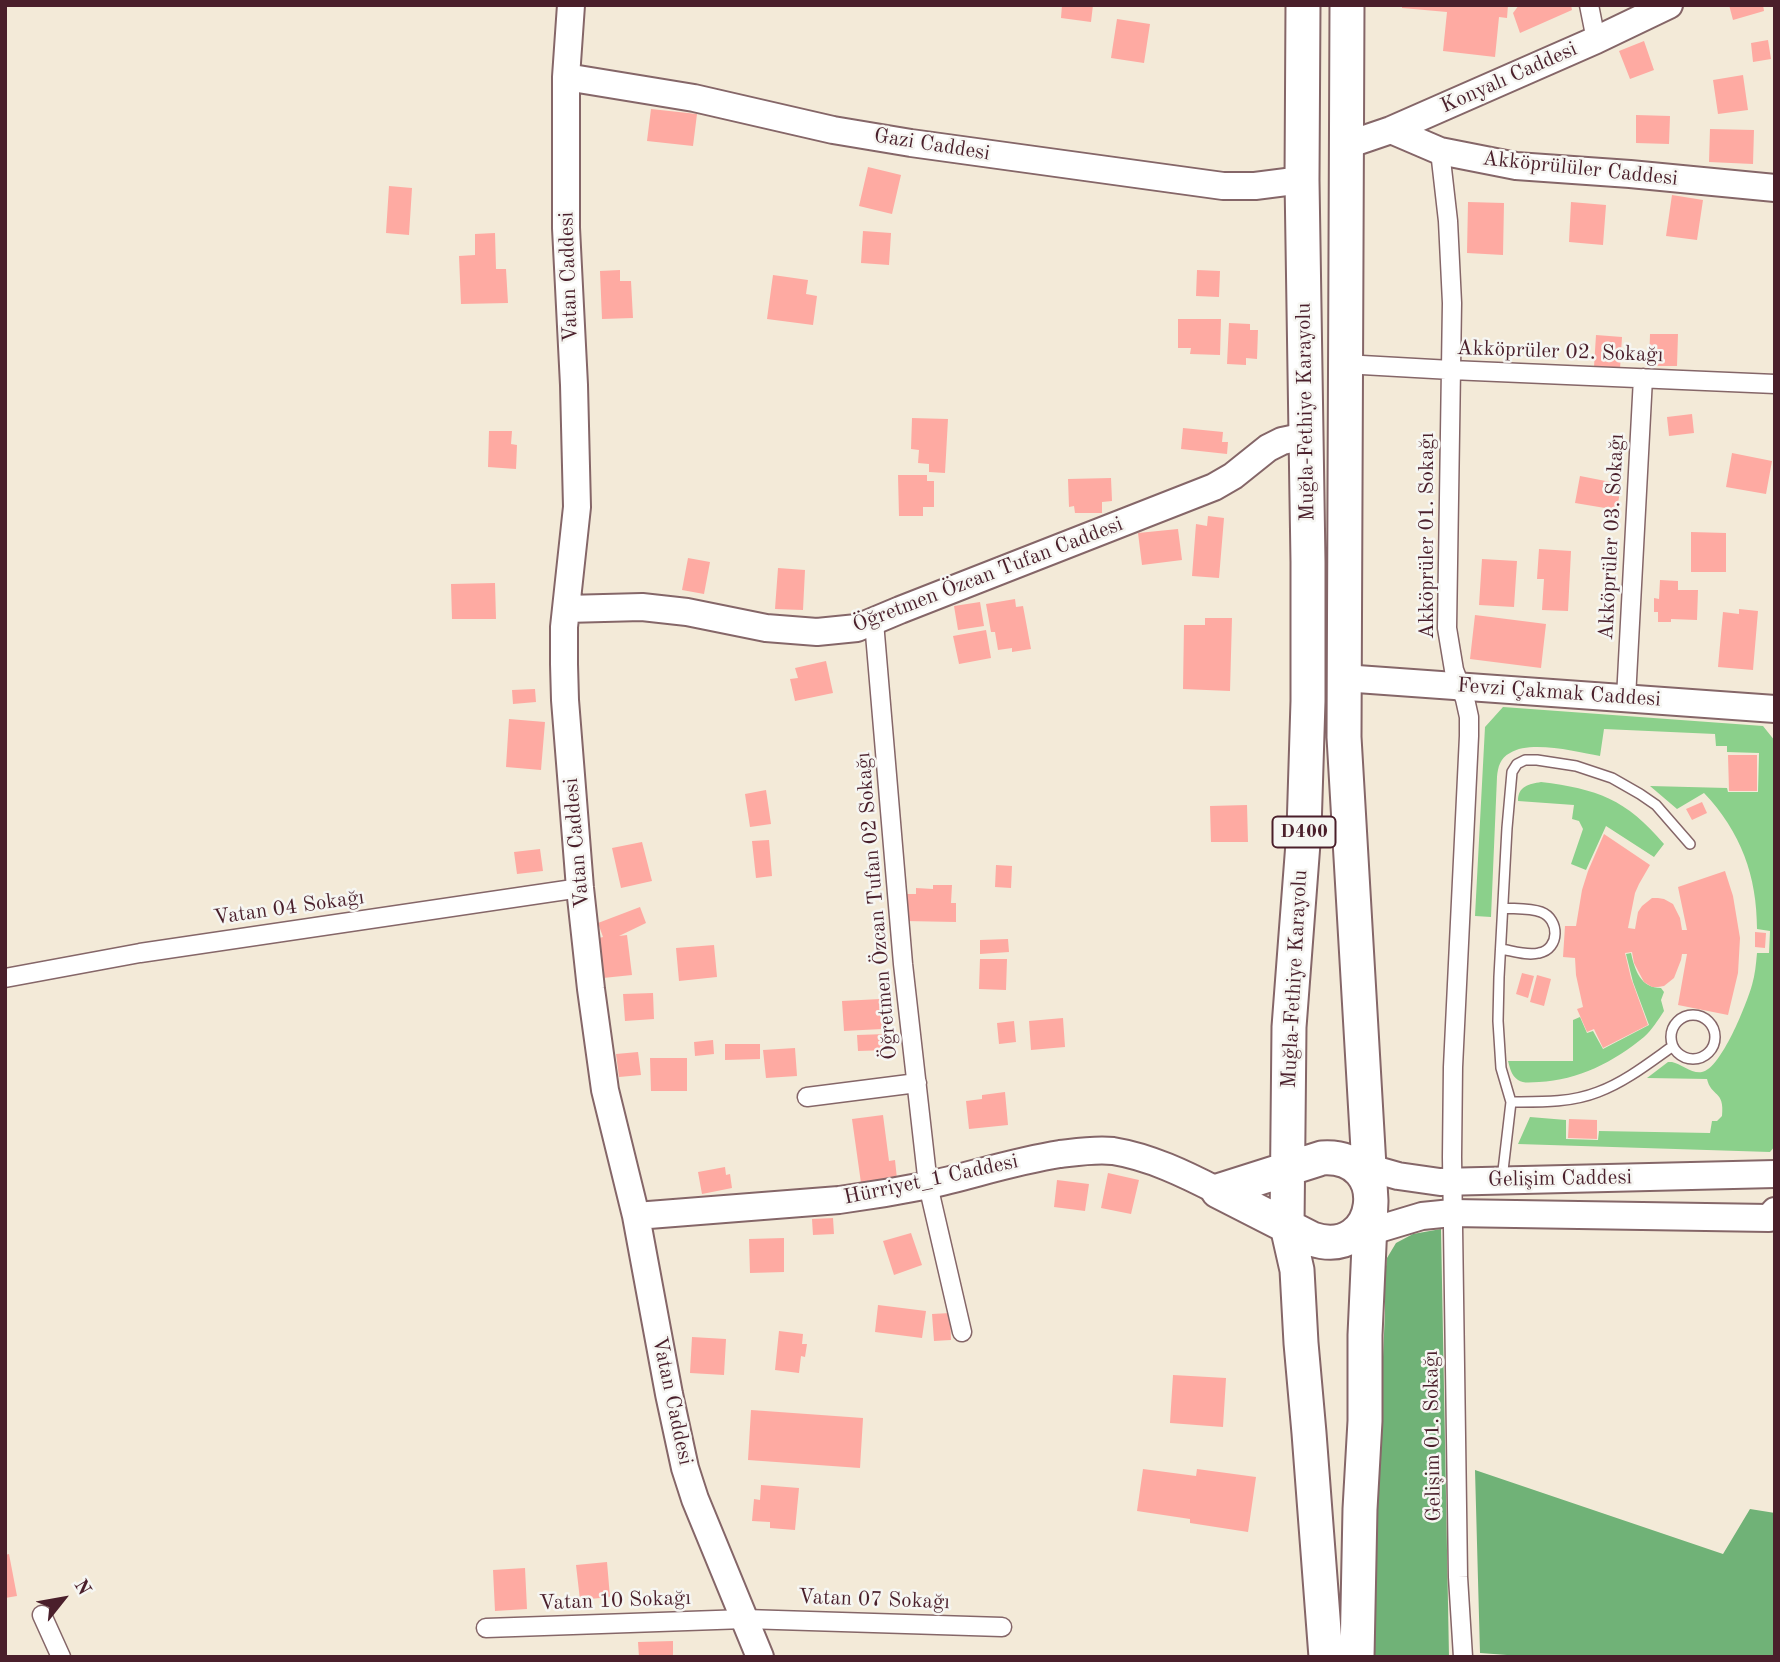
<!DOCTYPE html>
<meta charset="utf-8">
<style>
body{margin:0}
#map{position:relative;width:1780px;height:1662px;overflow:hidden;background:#f3ead8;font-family:"Old Standard TT",serif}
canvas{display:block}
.frame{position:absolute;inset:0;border:7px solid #4a1f2b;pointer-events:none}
.north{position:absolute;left:28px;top:1564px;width:70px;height:70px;-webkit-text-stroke:5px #f6f6f2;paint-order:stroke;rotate:59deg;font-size:19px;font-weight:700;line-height:28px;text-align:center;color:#4a1f2b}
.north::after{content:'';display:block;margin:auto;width:24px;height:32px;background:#4a1f2b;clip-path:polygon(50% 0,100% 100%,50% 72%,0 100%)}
</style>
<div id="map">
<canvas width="1780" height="1662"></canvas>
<div class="frame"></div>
<div class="north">N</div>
</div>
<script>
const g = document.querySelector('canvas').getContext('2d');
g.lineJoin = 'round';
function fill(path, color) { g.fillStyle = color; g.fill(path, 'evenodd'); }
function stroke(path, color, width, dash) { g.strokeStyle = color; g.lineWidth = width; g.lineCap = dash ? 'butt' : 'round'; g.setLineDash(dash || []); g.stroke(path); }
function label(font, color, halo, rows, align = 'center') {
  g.font = font + ' "Old Standard TT",serif'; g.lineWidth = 5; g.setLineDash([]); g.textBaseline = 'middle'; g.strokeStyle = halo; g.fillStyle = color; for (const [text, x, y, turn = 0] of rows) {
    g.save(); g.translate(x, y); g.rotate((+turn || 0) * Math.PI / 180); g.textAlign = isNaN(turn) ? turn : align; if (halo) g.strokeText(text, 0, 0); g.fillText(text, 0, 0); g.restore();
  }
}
fill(new Path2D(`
 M1503 707 1763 726 1775 741V1146L1770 1152 1518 1144 1530 1117 1566 1120V1139L1598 1140 1599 1131 1710 1133 1712 1121H1717L1722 1116C1725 1090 1711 1097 1707 1079L1647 1078 1668 1062H1672C1681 1064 1692 1074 1702 1072 1721 1069 1747 1003 1752 985 1755 975 1756 964 1757 953H1769L1770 931 1757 929C1757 876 1741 832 1704 793L1677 809 1650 786 1727 788 1728 792H1758L1759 753 1727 752V746H1716L1715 734 1604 729 1600 756C1577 752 1531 740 1510 753 1500 758 1498 767 1497 777L1491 917 1475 916 1485 727Z
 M1541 782C1597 789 1626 799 1664 844L1654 857 1606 826 1586 870 1571 864 1583 829 1579 821 1572 819 1574 805 1518 801C1518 786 1529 784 1541 782Z
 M1631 953C1635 971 1641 988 1661 988L1664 992 1661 1000 1664 1011C1658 1020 1652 1030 1644 1037 1614 1062 1578 1080 1539 1082 1532 1082 1524 1084 1518 1080 1511 1075 1510 1068 1508 1061H1573V1020L1580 1017 1587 1033 1593 1031 1603 1049 1649 1025 1633 982 1626 954Z`), '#8bd08b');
fill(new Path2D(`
 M1441 1229 1449 1657H1374L1378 1472 1385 1311V1275L1387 1258 1396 1243 1413 1234Z
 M1475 1470 1723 1554 1750 1509 1775 1513V1657H1534L1480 1653Z`), '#70b277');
fill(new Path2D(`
 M1062 5H1093L1091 22 1061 18Z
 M1402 5H1508L1507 18 1499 17 1495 57 1443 51 1447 12 1402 8Z
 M1519 5H1571L1572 10 1520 33 1513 13Z
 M1729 5H1763L1764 11 1733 20Z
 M1117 19 1150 24 1144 63 1111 58Z
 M1768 40 1771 59 1753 62 1751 43Z
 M1644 41 1654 70 1630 79 1619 51Z
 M1743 75 1748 110 1718 114 1713 80Z
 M651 109 697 114 693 146 647 141Z
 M1636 115 1670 116 1669 144 1636 143Z
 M1710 129 1754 130 1753 164 1709 162Z
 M868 167 901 175 892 214 859 206Z
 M389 186 412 188 409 235 386 233Z
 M1672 195 1703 200 1697 240 1666 236Z
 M1468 202 1504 203 1503 255 1467 253Z
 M1571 202 1606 205 1603 245 1569 242Z
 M863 231 891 233 889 265 861 263Z
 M495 233 496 269H506L508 303 461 304 459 256 475 255V234Z
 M620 270V281H631L633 318 602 319 600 271Z
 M1197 270 1220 271 1219 297 1196 296Z
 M773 275 808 280 806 294 817 296 813 325 767 319Z
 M1178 319H1221L1220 355 1190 354 1191 348H1178Z
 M1229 323 1250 324V330H1258L1257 359 1246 358V365L1227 364Z
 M1650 334H1678L1677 366H1649Z
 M1596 335 1622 337 1620 369 1594 367Z
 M1692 414 1694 433 1669 436 1667 417Z
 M912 418 948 419 945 473 929 472V464L918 463 919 450 911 449Z
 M1183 428 1223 432 1222 442H1228L1227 454 1181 449Z
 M489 431H512L511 444 517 445 516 469 488 467Z
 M1732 453 1772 461 1766 494 1726 487Z
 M898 475H927V481H934V507H923V516H899Z
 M1580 476 1621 484 1617 510 1575 503Z
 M1111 478 1112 501 1102 502V513H1075L1074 506 1069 507 1068 479Z
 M1208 516 1224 518 1219 578 1192 576 1196 524 1207 526Z
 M1178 529 1182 560 1142 565 1138 533Z
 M1691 532 1726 533V572H1691Z
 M1539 549 1571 551 1568 611 1542 610 1544 579H1537Z
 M688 558 710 562 704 594 682 590Z
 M1482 559 1517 561 1514 607 1479 605Z
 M778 568 805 570 803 610 775 609Z
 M1660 580 1678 581V590H1698L1697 620 1671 619V622H1658V612H1654V598L1659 599Z
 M495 583 496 619H452L451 584Z
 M1015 599 1016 607 1023 606 1031 649 1012 652V648L998 650 995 632H991L986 604Z
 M980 602 984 626 958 630 954 606Z
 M1739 609 1758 611 1753 670 1718 667 1723 612 1739 614Z
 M1475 615 1546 624 1541 668 1470 659Z
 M1205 618H1232L1230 691 1183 689 1184 625H1205Z
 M986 630 991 658 959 664 953 636Z
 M826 661 833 693 795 701 790 679 798 678 795 668Z
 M535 689 536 702 513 704 512 690Z
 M509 719 545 722 541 770 506 767Z
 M1728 755H1757V791H1729Z
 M766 790 771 824 750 827 745 794Z
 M1702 802 1707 813 1692 820 1686 809Z
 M1247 805 1248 842H1211L1210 806Z
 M1604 834 1650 865 1639 884 1635 893 1628 928 1635 929 1638 912 1642 906 1652 898H1658L1664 899 1673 904 1680 918 1682 930H1687L1678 887 1725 871 1733 896 1740 938 1738 973 1728 1015 1678 1005 1687 954H1682L1681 960 1674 978 1664 986 1658 987H1652L1644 982 1634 963 1632 952 1625 953 1631 978 1648 1025 1603 1048 1594 1029 1587 1032 1577 1009 1583 1007 1576 975 1575 958 1563 957 1565 926H1576L1582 890 1588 871Z
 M769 840 772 876 756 878 752 841Z
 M642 842 652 881 621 888 612 848Z
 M540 849 543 871 517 874 514 852Z
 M996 865 1012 866 1011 888 995 887Z
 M933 885H952L951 903H956V922L905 921 906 894H916V888L933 889Z
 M640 907 646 923 619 936 627 935 632 975 603 978 599 938 603 937 598 923Z
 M1755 932 1766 933 1765 948 1755 947Z
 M1008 939 1009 952 980 954V940Z
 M714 945 717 977 679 981 676 948Z
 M980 959H1007L1006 990 979 989Z
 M1522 973 1534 976 1528 998 1516 994Z
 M1537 975 1551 979 1544 1006 1530 1002Z
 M653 993 654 1019 625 1021 623 994Z
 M880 999 882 1029 844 1031 842 1001Z
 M1063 1018 1065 1047 1031 1050 1029 1021Z
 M1014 1021 1016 1042 999 1044 997 1023Z
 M887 1034V1050L858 1051 857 1035Z
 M713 1040 714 1054 695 1056 694 1042Z
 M725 1044H760V1059L725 1060Z
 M795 1048 797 1076 766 1078 763 1050Z
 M638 1052 641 1075 619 1077 616 1054Z
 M650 1058H687V1091H651Z
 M1005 1092 1008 1125 969 1129 966 1101 982 1099V1095Z
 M883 1115 889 1161 895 1160 897 1179 861 1183 852 1119Z
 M1569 1119 1597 1120V1139L1568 1138Z
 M725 1167 726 1175 730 1174 732 1188 702 1194 698 1172Z
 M1108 1173 1139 1180 1131 1214 1101 1208Z
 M1057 1180 1089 1184 1085 1211 1054 1207Z
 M833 1218 834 1234 813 1235 812 1219Z
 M911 1233 922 1265 894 1275 883 1241Z
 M784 1238V1272L750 1273 749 1239Z
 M878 1305 926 1311 922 1338 875 1332Z
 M950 1313 951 1340 934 1341 932 1314Z
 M779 1331 803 1334 802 1344H807L805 1357 801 1356 799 1373 775 1370Z
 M692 1337 726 1339 724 1375 690 1373Z
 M1173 1375 1226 1378 1223 1427 1170 1423Z
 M751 1410 863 1418 860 1468 748 1460Z
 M1143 1469 1196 1476 1197 1469 1256 1477 1248 1532 1190 1523V1519L1137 1511Z
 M761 1485 799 1488 795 1530 770 1528V1522L752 1521 754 1499 760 1500Z
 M9 1554 17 1596 5 1598V1555Z
 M607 1562 610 1597 580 1600 576 1565Z
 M525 1568 527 1609 495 1611 493 1570Z
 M673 1641V1657H639L638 1642Z`), '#feaaa2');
const lane = new Path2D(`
 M1501 949C1513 951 1527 956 1539 953 1560 949 1560 919 1541 912 1530 908 1515 909 1503 908
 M1671 1037a22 22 0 1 1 44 0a22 22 0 1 1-44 0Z
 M1511 1102C1540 1102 1570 1103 1598 1092 1625 1082 1649 1063 1673 1046
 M1502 1179 1511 1102 1501 1068 1498 1021 1499 977 1507 828 1512 772 1517 764 1525 760H1537L1576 766 1612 778 1640 794 1656 805 1690 844`);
const street = new Path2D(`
 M1589 5 1596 40
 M1440 151 1448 221 1452 303 1447 628 1454 670 1465 699 1469 717V736L1453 1067 1452 1157 1458 1577 1463 1657
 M1344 364 1451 370 1775 384
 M874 622 903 964 928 1185 962 1332
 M1626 698 1643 378
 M5 978 140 953 580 888
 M807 1097 917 1083
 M42 1615 61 1657
 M486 1628 745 1619 1002 1627`);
const secondary = new Path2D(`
 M571 5 566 77V228L574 385 577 507 564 627V664L565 700 580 888 591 989 605 1090 636 1216 669 1394 685 1468 695 1499 760 1657
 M566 77 694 98 833 130 911 143 1223 186H1255L1302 180
 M1391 130 1440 151 1516 166 1630 174 1775 188
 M1347 145 1391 130 1596 40 1669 5
 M566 609 642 607 687 612 766 628 817 632 857 628 900 610 1214 487 1233 476 1268 448 1282 441 1306 436
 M1343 678 1775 709
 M1352 1163 1398 1176 1440 1182 1775 1174
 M636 1216 839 1200C869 1196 899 1191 929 1185 973 1175 1015 1161 1060 1154 1077 1152 1095 1149 1113 1151 1150 1157 1185 1174 1218 1191
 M1352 1237 1422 1216 1452 1213 1769 1218 1775 1211`);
const highway = new Path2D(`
 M1303 5 1302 180 1308 562V701L1304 830 1289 1027 1287 1226 1297 1270 1301 1343 1309 1433 1326 1657
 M1347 5 1344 737 1371 1201 1365 1335V1421L1360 1509 1357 1657
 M1322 1158C1395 1153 1381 1262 1312 1239L1218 1191Z`);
stroke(lane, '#856668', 12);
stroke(street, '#856668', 21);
stroke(secondary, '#856668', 30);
stroke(highway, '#856668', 37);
stroke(lane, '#fff', 9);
stroke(street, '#fff', 18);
stroke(secondary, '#fff', 26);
stroke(highway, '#fff', 33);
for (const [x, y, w] of [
 [1304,832,63]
]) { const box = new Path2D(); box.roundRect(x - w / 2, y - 15.5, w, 31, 5); g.fillStyle = '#f6f6f2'; g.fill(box); stroke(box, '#4a1f2b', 2); }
label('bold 19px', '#4a1f2b', null, [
 ["D400",1304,832]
]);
label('21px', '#4a1f2b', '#f6f6f2', [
 ["Konyalı Caddesi",1509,78,-24],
 ["Gazi Caddesi",932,145,9],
 ["Akköprülüler Caddesi",1580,169,6],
 ["Vatan Caddesi",569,277,-92],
 ["Akköprüler 02. Sokağı",1560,352,2],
 ["Muğla-Fethiye Karayolu",1306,412,-91],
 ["Akköprüler 01. Sokağı",1427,536,-90],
 ["Akköprüler 03. Sokağı",1612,537,-87],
 ["Öğretmen Özcan Tufan Caddesi",988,575,-21],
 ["Fevzi Çakmak Caddesi",1559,693,4],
 ["Vatan Caddesi",577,843,-95],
 ["Öğretmen Özcan Tufan 02 Sokağı",877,906,-95],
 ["Vatan 04 Sokağı",289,908,-8],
 ["Muğla-Fethiye Karayolu",1295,979,-87],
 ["Gelişim Caddesi",1560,1179,-1],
 ["Hürriyet_1 Caddesi",931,1180,-12],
 ["Vatan Caddesi",672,1401,78],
 ["Gelişim 01. Sokağı",1433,1436,-91],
 ["Vatan 07 Sokağı",874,1600,2],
 ["Vatan 10 Sokağı",615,1601,-2]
]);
</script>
